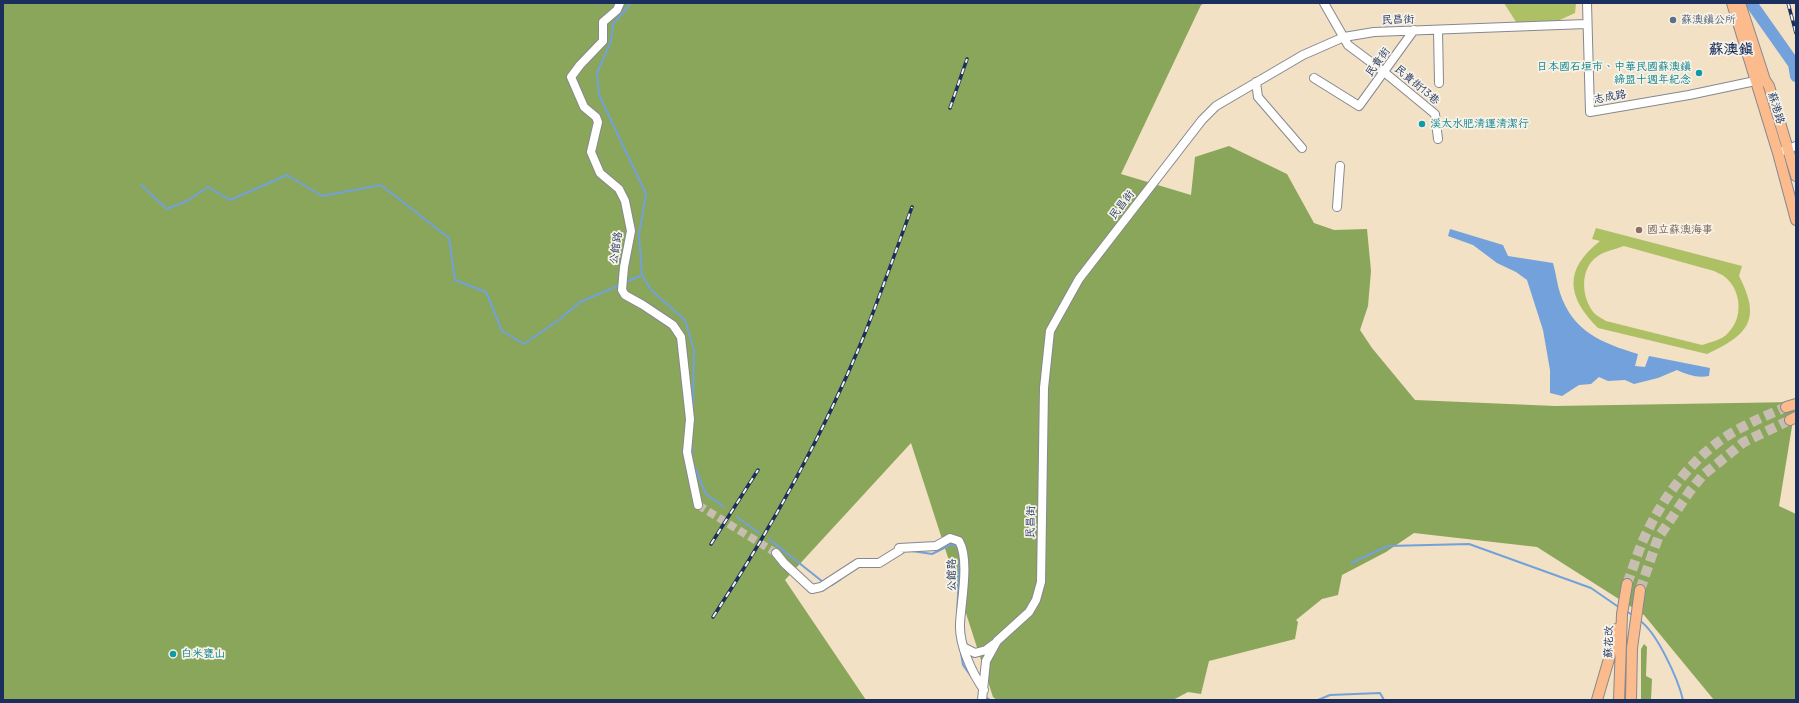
<!DOCTYPE html>
<meta charset="utf-8">
<style>
body{margin:0}
#map{position:relative;width:1799px;height:703px;overflow:hidden;background:#f2e1c4;font-family:Delius,sans-serif}
canvas{display:block}
.frame{position:absolute;inset:0;border:4px solid #1b2f5e;pointer-events:none}
</style>
<div id="map">
<canvas width="1799" height="703"></canvas>
<div class="frame"></div>
</div>
<script>
const g = document.querySelector('canvas').getContext('2d');
g.lineJoin = 'round';
function fill(path, color) { g.fillStyle = color; g.fill(path, 'evenodd'); }
function stroke(path, color, width, dash) { g.strokeStyle = color; g.lineWidth = width; g.lineCap = dash ? 'butt' : 'round'; g.setLineDash(dash || []); g.stroke(path); }
function label(font, color, halo, rows, align = 'center') {
  g.font = font + ' Delius,"LXGW WenKai TC",sans-serif'; g.lineWidth = 3.5; g.setLineDash([]); g.textBaseline = 'middle'; g.strokeStyle = halo; g.fillStyle = color; for (const [text, x, y, turn = 0] of rows) {
    g.save(); g.translate(x, y); g.rotate((+turn || 0) * Math.PI / 180); g.textAlign = isNaN(turn) ? turn : align; if (halo) g.strokeText(text, 0, 0); g.fillText(text, 0, 0); g.restore();
  }
}
fill(new Path2D(`
 M1504 3H1576L1575 13 1553 23 1518 25Z
 M1596 228 1742 266 1739 276C1762 320 1748 335 1707 354L1598 328C1567 297 1563 270 1600 241L1592 239ZM1624 246 1714 271C1717 273 1722 274 1725 277 1742 291 1743 318 1728 333 1722 340 1711 342 1702 345L1606 321C1602 319 1598 316 1595 314 1581 299 1579 268 1598 256 1605 251 1616 249 1624 246Z`), '#adc064');
fill(new Path2D(`
 M3 3H1205L1201 5 1121 174 1191 195 1195 157 1229 146 1287 174 1314 223 1334 230 1367 229 1371 271 1368 306 1360 330 1372 348 1415 400 1555 406 1796 402 1779 506 1796 514V700H1714L1644 615 1537 547 1414 533 1386 552 1342 575 1338 595 1322 599 1296 620 1298 622 1295 639 1209 661 1201 694 1188 692 1173 700H997L993 697 911 443 785 580 866 700H3Z
 M1644 644 1647 647 1646 676 1652 679 1651 700H1641V649Z`), '#8aa65a');
fill(new Path2D(`
 M1450 229 1503 245 1508 256 1553 263C1556 273 1557 284 1560 293 1573 332 1602 343 1638 354L1635 366 1645 367 1649 356 1710 368 1709 376C1697 378 1688 375 1677 370L1658 378 1634 384 1625 380 1608 381 1599 377 1591 384 1579 385 1562 396 1550 393V370L1543 330 1527 280 1516 272 1497 263 1473 245 1448 236Z`), '#72a1db');
stroke(new Path2D(`
 M629 3 628 7 613 24 611 41 597 73 599 95 646 194 639 235 642 275
 M141 185 167 209 187 201 208 187 230 200 287 175 322 196 381 185 449 238 455 280 486 292 502 331 524 344 560 319 580 302 620 285
 M626 282 642 275 651 290 685 320 694 350 693 407
 M692 438V459
 M694 465 706 494 724 507
 M737 517 759 533
 M769 539 823 582
 M912 551 932 554 952 544 958 548
 M1351 563 1388 546 1469 544 1591 588 1620 608
 M832 585 841 579
 M1626 611 1634 616
 M957 615 960 555
 M1639 620C1657 632 1678 679 1683 700
 M961 653 963 665 973 679
 M987 698 990 700
 M1318 700 1330 695 1380 693 1384 700`), '#72a1db', 2);
stroke(new Path2D(`
 M1751 3 1794 64 1796 76`), '#72a1db', 12);
stroke(new Path2D(`
 M698 505 776 553`), '#c7bdb0', 8, [8, 4]);
stroke(new Path2D(`
 M1627 584C1634 566 1639 547 1648 530 1664 497 1690 462 1721 440 1741 426 1763 417 1786 407
 M1640 590 1658 538 1690 491 1703 475 1744 442 1790 420`), '#c7bdb0', 10, [10, 5]);
const minor = new Path2D(`
 M620 3 617 10 603 22V41L580 65 571 77 584 107 596 117 598 122 591 152 600 173 619 189 625 201 631 231 624 267 622 290 625 295 643 305 673 325 681 337 690 419 687 452 698 505
 M1324 3 1348 45 1384 72 1435 114 1438 139
 M1587 3 1590 112 1689 95 1760 80
 M1438 30 1439 83
 M1314 78 1359 106 1414 30
 M1256 82 1258 97 1302 148
 M1782 151 1796 146
 M1337 207 1340 166
 M776 553 784 563 812 589 821 587 858 563H879L900 550 899 548 936 546 950 538 959 541C970 560 961 602 960 624 959 645 972 673 984 690
 M965 648 975 653 986 650 994 644
 M982 700 986 661 997 641 1029 612 1036 600 1041 582 1044 388 1050 331 1079 279 1202 120 1216 106 1303 55 1344 37 1374 32 1586 24`);
const major = new Path2D(`
 M1732 3 1778 153 1796 220
 M1740 3 1765 80 1769 86 1796 176
 M1786 407 1796 404
 M1790 420 1796 417
 M1597 700 1618 628
 M1619 700 1622 614 1627 584
 M1631 700 1632 648 1640 590`);
stroke(minor, '#868891', 10);
stroke(major, '#868891', 12);
stroke(minor, '#fff', 8);
stroke(major, '#fbbb8c', 10);
const rail = new Path2D(`
 M1788 3 1796 33
 M950 108 967 59
 M711 544 758 470
 M713 617C770 530 821 439 861 343 879 299 895 253 912 207`);
stroke(rail, '#1b2f5e', 3.5);
stroke(rail, '#f7f3e8', 2, [6]);
for (const [x, y, r, color] of [
 [1673,20,4,"#5c6f8a"],
 [1699,73,4,"#0f9aa8"],
 [1422,124,4,"#0f9aa8"],
 [1639,230,4,"#8d6e63"],
 [173,654,4,"#0f9aa8"]
]) { const dot = new Path2D(); dot.arc(x, y, r, 0, 2 * Math.PI); g.fillStyle = color; g.fill(dot); stroke(dot, '#f7f3e8', 1.5); }
label('11px', '#1b2f5e', '#f7f3e8', [
 ["民昌街",1398,20,-2],
 ["民貴街",1378,62,-54],
 ["民貴街13巷",1417,85,40],
 ["志成路",1610,97,-10],
 ["蘇港路",1776,108,73],
 ["民昌街",1122,205,-52],
 ["公館路",616,248,-81],
 ["民昌街",1031,522,-89],
 ["公館路",952,575,-90],
 ["蘇花改",1609,642,-88]
]);
label('11px', '#4e5e75', '#f7f3e8', [
 ["蘇澳鎮公所",1681,20]
], 'left');
label('11px', '#0d838f', '#f7f3e8', [
 ["日本國石垣市、中華民國蘇澳鎮",1691,67,"right"],
 ["締盟十週年紀念",1691,80,"right"],
 ["溪太水肥清運清潔行",1430,124],
 ["白米甕山",181,654]
], 'left');
label('11px', '#785e54', '#f7f3e8', [
 ["國立蘇澳海事",1647,230]
], 'left');
label('bold 15px', '#1b2f5e', '#f7f3e8', [
 ["蘇澳鎮",1731,50]
]);
</script>
